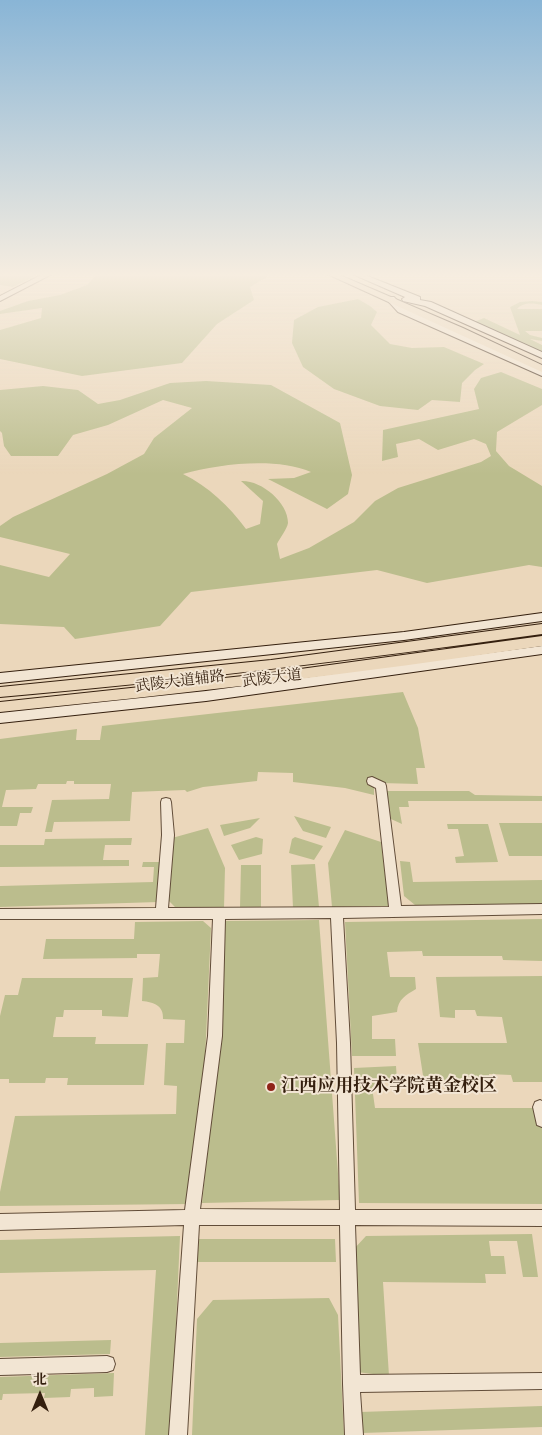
<!DOCTYPE html>
<meta charset="utf-8">
<style>
body{margin:0}
#map{position:relative;width:542px;height:1435px;overflow:hidden;background:#ebd7bb;font-family:Alegreya,"Noto Serif SC",serif}
canvas{display:block}
.north{position:absolute;left:15px;top:1370px;width:50px;height:50px;-webkit-text-stroke:4px #f2e5d3;paint-order:stroke;rotate:0deg;font-size:14px;font-weight:700;line-height:20px;text-align:center;color:#341f0e}
.north::after{content:'';display:block;margin:auto;width:18px;height:22px;background:#341f0e;clip-path:polygon(50% 0,100% 100%,50% 72%,0 100%)}
</style>
<div id="map">
<canvas width="542" height="1435"></canvas>
<div class="north">北</div>
</div>
<script>
const g = document.querySelector('canvas').getContext('2d');
g.lineJoin = 'round';
function fill(path, color) { g.fillStyle = color; g.fill(path, 'evenodd'); }
function stroke(path, color, width, dash) { g.strokeStyle = color; g.lineWidth = width; g.lineCap = dash ? 'butt' : 'round'; g.setLineDash(dash || []); g.stroke(path); }
function label(font, color, halo, rows, align = 'center') {
  g.font = font + ' Alegreya,"Noto Serif SC",serif'; g.lineWidth = 4; g.setLineDash([]); g.textBaseline = 'middle'; g.strokeStyle = halo; g.fillStyle = color; for (const [text, x, y, turn = 0] of rows) {
    g.save(); g.translate(x, y); g.rotate((+turn || 0) * Math.PI / 180); g.textAlign = isNaN(turn) ? turn : align; if (halo) g.strokeText(text, 0, 0); g.fillText(text, 0, 0); g.restore();
  }
}
fill(new Path2D(`
 M0 273H41L13 287 0 285Z
 M98 273H266L267 277 250 287 254 300 217 324 182 363 82 376 0 359V330L41 318 42 308 0 314V311L28 301 60 295 87 285Z
 M358 299 370 306 377 312 371 325 390 344 412 348 444 347 484 364 475 370 462 383 460 402 432 400 418 410 380 406 334 389 303 367 292 343 294 320 318 307Z
 M532 301 542 302V305C533 303 523 302 517 309H542V331H525L530 335 542 338V341L530 339 542 345V353L474 322 484 318 520 335 510 307 520 302Z
 M501 372 542 389V405L497 432 496 451 509 466 542 486V567L529 565 427 583 377 570 191 592 160 626 75 639 64 627 0 624V565L49 577 70 554 0 537V526L13 517 107 474 144 454 154 438 192 408 163 400 108 425 73 435 58 456H11L4 446 2 433 0 431V390L43 386 78 390 98 404 120 400 170 383 206 381 271 385 340 423 352 475 348 494 327 509 268 479 294 478 311 472C275 457 219 464 183 474 209 487 228 505 246 529L260 524 263 501 241 481C261 480 288 502 288 523 287 529 280 538 277 544L280 559 309 548 354 522 375 501 398 488 481 462 491 456 486 444 474 439 438 450 419 439 396 444 398 457 382 461 383 430 479 409 474 389 481 378Z
 M403 692 418 728 425 768H416L418 784 381 783 374 785V795L345 788 293 782V773L258 772 257 781 203 787 187 792 185 790 132 792 130 821 54 822 52 832H45L52 800 109 799 111 784H74V781H67L66 784H38L36 789 6 790 2 807H33L31 813H20L17 826H0V739L77 729 76 740H100L102 726Z
 M387 791H469L475 795 542 796V801H408L409 807H399L402 824 391 819Z
 M294 816 331 827 326 838 303 831Z
 M260 818 250 828 224 836 220 825Z
 M499 823H542V856H509Z
 M447 824H488L498 862 456 863 455 857 464 856 458 829H448Z
 M208 828 225 868 224 908 175 907 168 900 172 838Z
 M345 830 381 842 389 906 332 907 328 863Z
 M256 837 263 839 262 854 239 860 231 845Z
 M295 837 323 846 314 860 289 853 292 839Z
 M132 838 131 845H105L103 860H129V866L0 867V845H44L45 839Z
 M400 861 410 862 413 882 542 880V904L415 905 404 896Z
 M143 862H161L158 902 0 907V886L153 882 154 867H142Z
 M315 864 319 907 293 908 291 865Z
 M241 865H261V908H240Z
 M542 919V961L503 960 502 956H423L422 951 387 952 390 977H415L416 989C406 995 398 999 397 1012L372 1016V1039H395L396 1056H352L345 922Z
 M319 920 340 1200 202 1203 220 1036 224 921Z
 M203 921 211 928 203 1103 189 1204 0 1206V1192L15 1116 176 1114 177 1086 164 1085 166 1043H184L185 1020 163 1019C164 1006 154 1002 142 1001L143 978 158 977 160 954H137V958L43 959 46 939H134L135 922Z
 M542 976V1082H513L511 1075 489 1074 490 1083 424 1082 418 1043H507L502 1017 477 1016 475 1010H455V1018L440 1017 436 977Z
 M22 978H133L128 1017 102 1016V1010H64L63 1017H56L53 1037H96L95 1044H148L144 1085H67L68 1078H46L45 1083H9V1079H0V1016L5 995H18Z
 M396 1066 397 1080 380 1081V1086L372 1087 375 1108H542V1204L359 1203 354 1068Z
 M532 1234 538 1277H523L517 1241H489L491 1256H504L506 1274H485L486 1283 383 1282 389 1376 357 1372 353 1250 366 1236Z
 M180 1236 171 1435H145L156 1270 0 1273V1240Z
 M199 1239H335L336 1262H197Z
 M329 1298 338 1315 344 1435H192L197 1319 213 1300Z
 M111 1340 110 1354 0 1357V1343Z
 M114 1373 113 1396 94 1397V1388L71 1389 70 1397 44 1398 45 1393 3 1394 2 1400H0V1377Z
 M542 1406V1427L362 1433 360 1412Z`), '#bbbd8d');
const street = new Path2D(`
 M372 777 385 783 386 786 401 906 542 904V914L343 918 350 1043 355 1210H542V1226L355 1225 360 1375 542 1373V1389L360 1392 363 1435H345L343 1384 340 1225H199L187 1435H169L184 1225 0 1230V1214L185 1210 208 1036 213 919H0V909L156 908 162 835 161 802 162 799 166 798 170 799 171 802 174 835 168 908 389 907 376 788 368 784 367 781 368 778ZM331 918 337 1043 340 1210 200 1209 222 1036 225 919Z
 M540 1100 542 1101V1127L537 1125 533 1107 535 1102Z
 M107 1356 113 1358 115 1364 113 1370 107 1372 0 1375V1359Z`);
const secondary = new Path2D(`
 M45 273H54L0 301V296Z
 M334 273H344L335 277 331 275Z
 M350 273H360L420 297V300L431 302 542 352V358L425 306 403 301 402 299 405 297Z
 M388 297H394L404 308 542 370V376L398 312 388 301Z
 M542 613V621L404 640 0 683V673L404 632Z
 M542 646V654L206 701 0 723V713L206 691Z`);
const primary = new Path2D(`
 M325 273H335L463 328 542 365V372Z
 M542 624V634C362 659 181 681 0 697V687L271 660Z
 M542 636V646C362 673 181 694 0 712V702L271 673Z`);
stroke(street, '#624d39', 2);
stroke(secondary, '#341f0e', 2);
stroke(primary, '#341f0e', 2);
fill(street, '#f2e5d3');
fill(secondary, '#f2e5d3');
fill(primary, '#ebd7bb');
const sky = g.createLinearGradient(0, 0, 0, 474);
sky.addColorStop(0, '#89b5d6');
sky.addColorStop(0.58, '#f6ede0');
sky.addColorStop(1, '#f6ede000');
g.fillStyle = sky;
g.fillRect(0, 0, 542, 474);
for (const [x, y, r, color] of [
 [271,1087,5,"#8f2418"]
]) { const dot = new Path2D(); dot.arc(x, y, r, 0, 2 * Math.PI); g.fillStyle = color; g.fill(dot); stroke(dot, '#f2e5d3', 2); }
label('15px', '#341f0e', '#f2e5d3', [
 ["武陵大道",272,679,-7],
 ["武陵大道辅路",180,682,-7]
]);
label('bold 18px', '#341f0e', '#f2e5d3', [
 ["江西应用技术学院黄金校区",281,1087]
], 'left');
</script>
